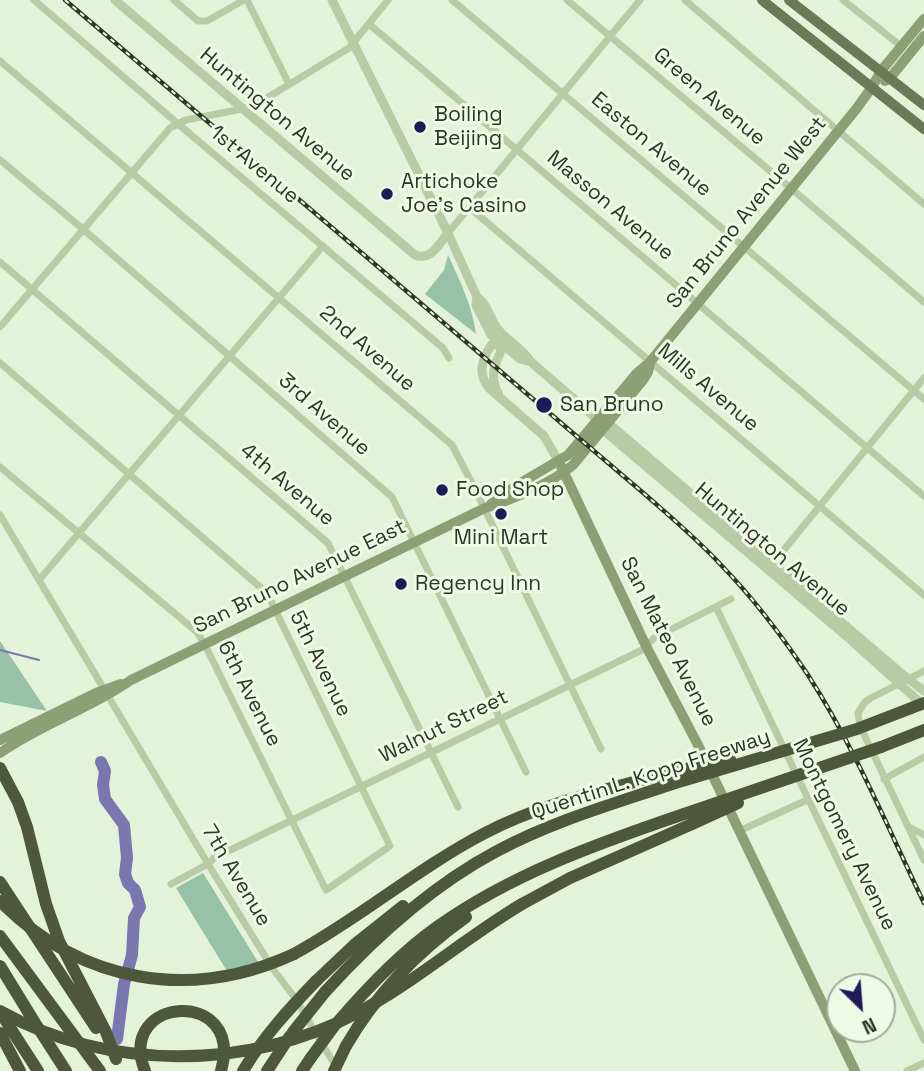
<!DOCTYPE html>
<style>
body{margin:0}
#map{position:relative;width:924px;height:1071px;overflow:hidden;background:#e3f2d8;font-family:"Space Grotesk",sans-serif}
canvas{display:block}
.north{position:absolute;left:826px;top:973px;width:70px;height:70px;box-sizing:border-box;background:#eefae5;border:2px solid #a2ac99;border-radius:50%;rotate:155deg;font-size:19px;font-weight:700;line-height:28px;text-align:center;color:#303626}
.north::after{content:'';display:block;margin:auto;width:24px;height:32px;background:#201a59;clip-path:polygon(50% 0,100% 100%,50% 72%,0 100%)}
</style>
<div id="map">
<canvas width="924" height="1071"></canvas>
<div class="north">N</div>
</div>
<script>
const g = document.querySelector('canvas').getContext('2d');
g.lineJoin = 'round';
function fill(path, color) { g.fillStyle = color; g.fill(path, 'evenodd'); }
function stroke(path, color, width, dash) { g.strokeStyle = color; g.lineWidth = width; g.lineCap = dash ? 'butt' : 'round'; g.setLineDash(dash || []); g.stroke(path); }
function label(font, color, halo, rows, align = 'center') {
  g.font = font + ' "Space Grotesk",sans-serif'; g.lineWidth = 6; g.setLineDash([]); g.textBaseline = 'middle'; g.strokeStyle = halo; g.fillStyle = color; for (const [text, x, y, turn = 0] of rows) {
    g.save(); g.translate(x, y); g.rotate((+turn || 0) * Math.PI / 180); g.textAlign = isNaN(turn) ? turn : align; if (halo) g.strokeText(text, 0, 0); g.fillText(text, 0, 0); g.restore();
  }
}
fill(new Path2D(`
 M448 255C460 281 472 305 476 334L425 294 444 270Z
 M0 641 47 711 0 702Z
 M203 873 263 970 230 976 176 888Z`), '#98c2a7');
stroke(new Path2D(`
 M0 650 39 660`), '#7b76b0', 2);
stroke(new Path2D(`
 M101 762 105 771 103 785 105 799 124 825 127 858 125 874 128 883 135 890 140 907 134 918 132 955 124 984 117 1039`), '#7b76b0', 12);
stroke(new Path2D(`
 M34 0 177 123 436 342 443 348 449 358
 M174 0 198 21H207L244 0
 M247 0 289 84
 M452 0 924 399
 M567 0 800 196 924 302
 M685 0 924 204
 M843 0 901 46
 M369 24 924 496
 M0 61 452 445 473 485 601 749
 M0 160 83 229 392 497 526 772
 M470 208 924 595
 M448 233 640 0
 M0 262 328 543 458 807
 M0 327 170 128 186 120 252 107 349 48 388 0
 M0 363 267 593 390 846 326 890 205 645 197 632 0 467
 M0 515 104 689
 M770 567 924 378
 M39 580 323 246
 M716 607 924 1040
 M924 671 871 698 865 702 858 713 860 726 924 860
 M108 696 208 864 273 969 295 998 336 1067
 M884 779 924 757
 M909 827 924 835
 M739 831 807 800
 M171 884 208 864 214 858 642 650 654 638 731 599
 M907 1071 924 1063`), '#b7cba4', 7);
stroke(new Path2D(`
 M115 0 415 255C431 261 439 244 448 233
 M332 0 448 233 477 297C487 304 489 315 495 325 504 340 521 346 531 362L598 420 602 429 844 634 924 706
 M477 297 476 305 491 335 520 359 531 362
 M499 345 492 344C482 359 477 373 489 388L544 436 559 462
 M499 395C490 379 493 367 501 351L499 345 501 343
 M603 421 608 423 902 674 924 691`), '#b7cba4', 9);
stroke(new Path2D(`
 M885 81 890 78 924 36
 M559 462 646 646 697 743 855 1071
 M491 504 517 485 568 455 637 373 650 362 857 108 872 87 881 71 924 19
 M0 740 96 693 121 684
 M0 753C41 724 90 709 131 680L485 508C511 500 552 483 573 465L643 380 648 372 650 362`), '#8e9e75', 10);
stroke(new Path2D(`
 M762 0 924 129
 M789 0 924 105`), '#6c7856', 10);
stroke(new Path2D(`
 M881 747 924 730
 M0 768 18 802 27 827 46 904 59 941 106 1032 116 1059
 M0 882 96 1028
 M522 904 570 878 692 824
 M0 936 100 1071
 M294 954C360 918 418 868 485 833 542 803 606 790 668 773
 M0 966 35 1023 66 1071
 M316 981 354 945 403 906
 M325 992C375 937 431 886 497 851 553 821 613 804 672 784
 M0 1012 38 1071
 M337 1023C367 988 399 954 437 927 511 874 599 843 684 814
 M0 1033 20 1071
 M346 1046C376 994 417 952 466 917
 M145 1071C115 995 245 987 221 1071
 M267 1071 290 1036
 M302 1071 310 1059`), '#4e573c', 12);
const rail = new Path2D(`
 M65 0 648 497C673 519 699 541 722 566 754 599 782 636 808 675 854 746 887 826 924 903`);
stroke(rail, '#303626', 4.5);
stroke(rail, '#eefae5', 2, [5]);
stroke(new Path2D(`
 M668 773 730 759
 M672 784 857 729 924 703
 M684 814 881 747
 M692 824 738 803
 M0 901C81 983 190 1002 294 954
 M0 1011C106 1071 249 1071 357 1013 415 982 465 938 522 904
 M293 1032 325 992
 M310 1059 335 1025
 M243 1071C263 1037 289 1009 316 981
 M334 1071 346 1046`), '#4e573c', 12);
for (const [x, y, r, color] of [
 [420,127,7,"#201a59"],
 [387,194,7,"#201a59"],
 [544,405,9,"#201a59"],
 [442,490,7,"#201a59"],
 [501,514,7,"#201a59"],
 [401,584,7,"#201a59"]
]) { const dot = new Path2D(); dot.arc(x, y, r, 0, 2 * Math.PI); g.fillStyle = color; g.fill(dot); stroke(dot, '#eefae5', 2.5); }
label('21px', '#303626', '#eefae5', [
 ["Green Avenue",709,97,40],
 ["Huntington Avenue",277,115,40],
 ["Easton Avenue",651,145,40],
 ["1st Avenue",254,165,40],
 ["Masson Avenue",610,206,40],
 ["San Bruno Avenue West",747,213,-51],
 ["2nd Avenue",367,349,41],
 ["Mills Avenue",708,388,40],
 ["3rd Avenue",324,415,41],
 ["4th Avenue",287,485,40],
 ["Huntington Avenue",772,550,40],
 ["San Bruno Avenue East",300,577,-26],
 ["San Mateo Avenue",668,642,63],
 ["5th Avenue",320,664,64],
 ["6th Avenue",249,694,63],
 ["Walnut Street",444,727,-26],
 ["Quentin L. Kopp Freeway",651,775,-18],
 ["Montgomery Avenue",844,835,64],
 ["7th Avenue",236,876,59]
]);
label('21px', '#303626', '#eefae5', [
 ["Boiling",434,115],
 ["Beijing",434,139],
 ["Artichoke",401,182],
 ["Joe's Casino",401,206],
 ["San Bruno",560,405],
 ["Food Shop",456,490],
 ["Mini Mart",501,538,"center"],
 ["Regency Inn",415,584]
], 'left');
</script>
